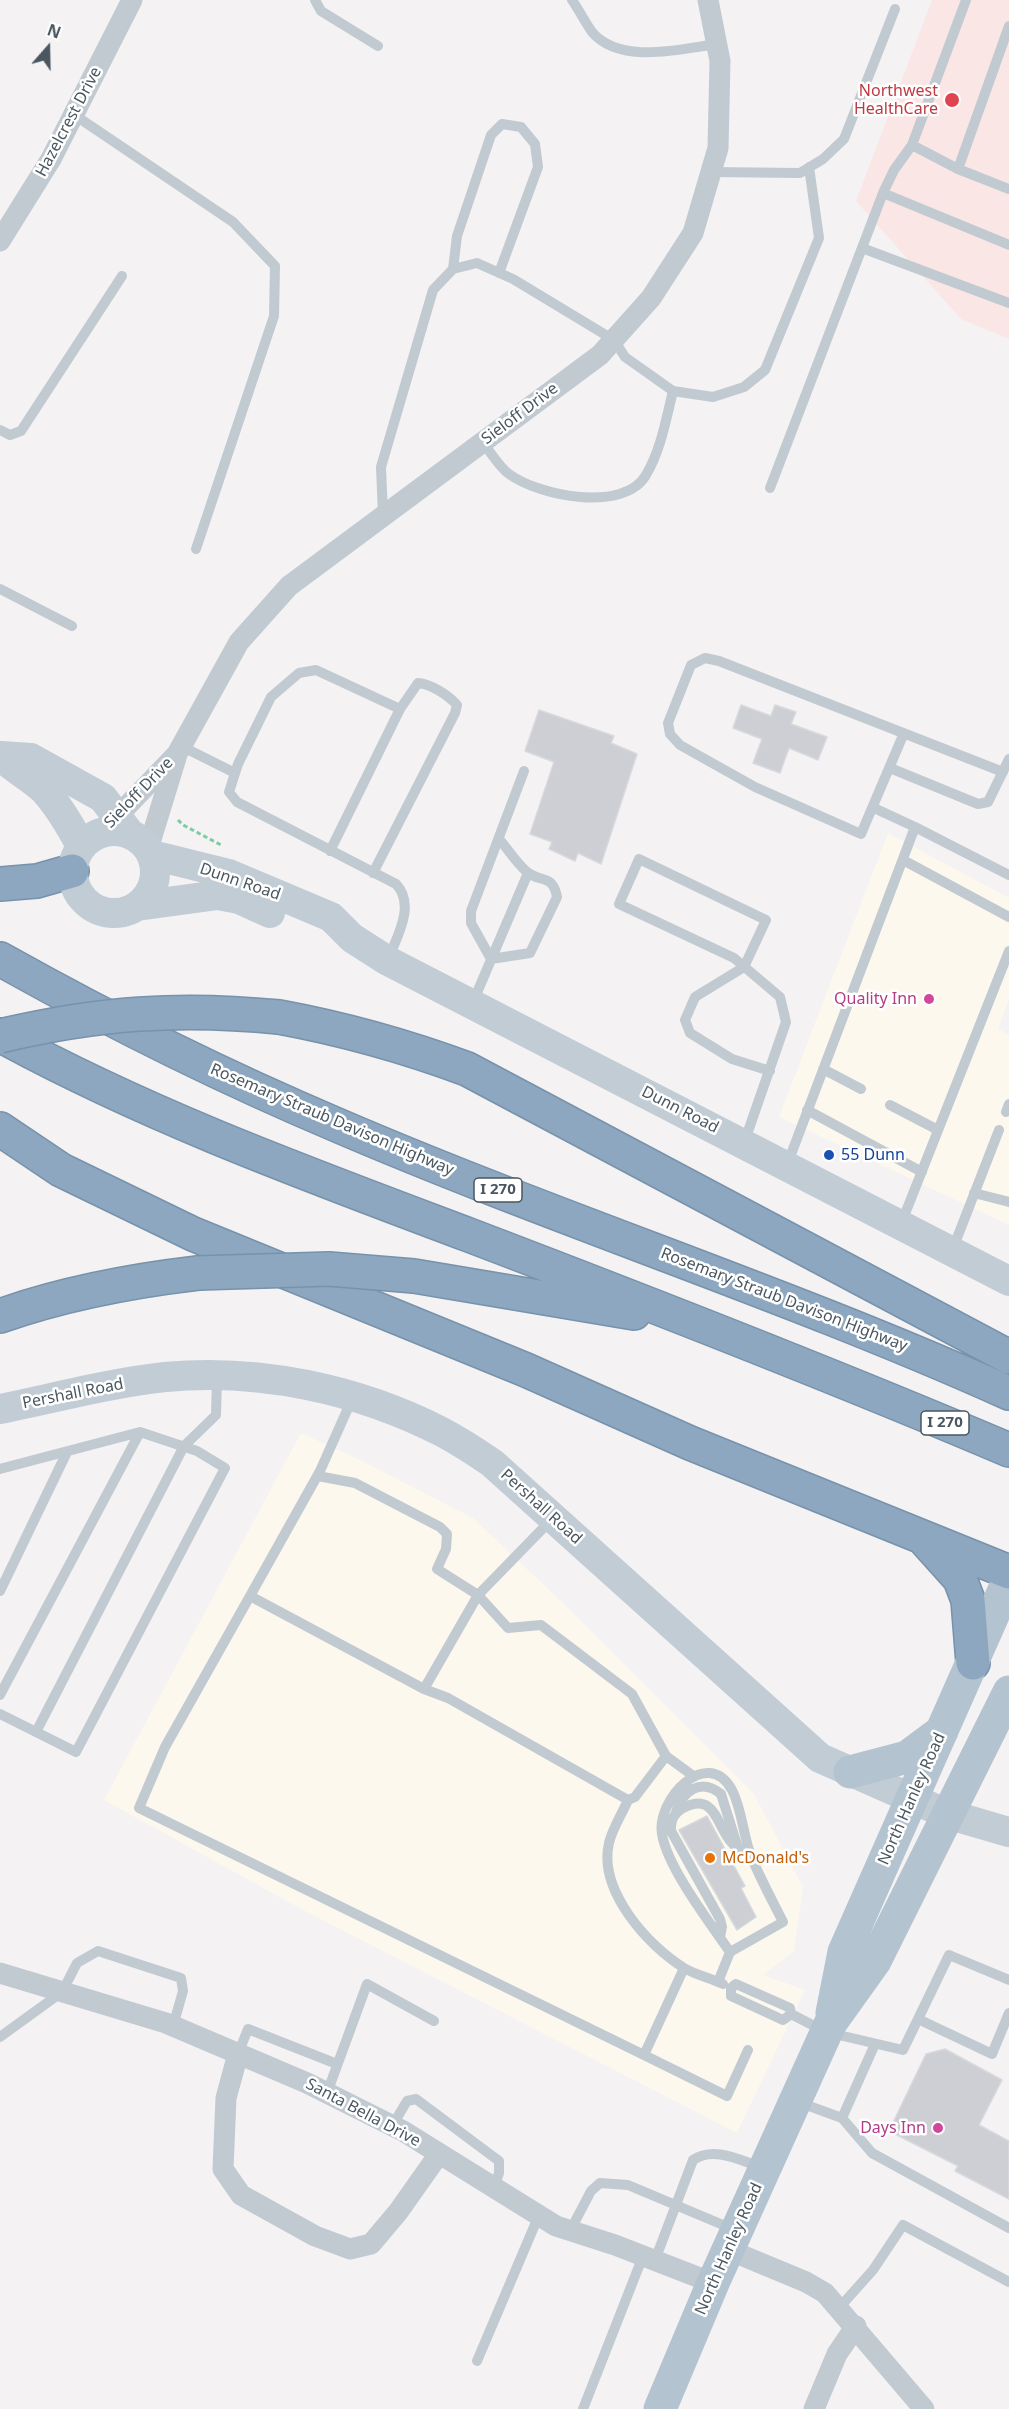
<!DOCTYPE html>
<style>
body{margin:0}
#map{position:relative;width:1009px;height:2409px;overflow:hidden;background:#f4f2f3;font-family:"Noto Sans",sans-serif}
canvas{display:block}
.north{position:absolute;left:18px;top:18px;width:60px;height:60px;-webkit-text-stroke:4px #fff;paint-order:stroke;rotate:20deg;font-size:16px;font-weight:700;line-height:24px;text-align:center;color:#4a5760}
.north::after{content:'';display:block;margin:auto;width:21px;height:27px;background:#4a5760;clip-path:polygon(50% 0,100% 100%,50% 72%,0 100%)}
</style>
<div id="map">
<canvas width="1009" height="2409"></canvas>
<div class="north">N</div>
</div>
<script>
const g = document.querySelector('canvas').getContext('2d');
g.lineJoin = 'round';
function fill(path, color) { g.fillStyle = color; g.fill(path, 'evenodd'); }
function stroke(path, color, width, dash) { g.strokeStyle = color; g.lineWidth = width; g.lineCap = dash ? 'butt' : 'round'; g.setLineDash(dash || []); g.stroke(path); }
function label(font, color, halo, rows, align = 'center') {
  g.font = font + ' "Noto Sans",sans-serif'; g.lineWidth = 5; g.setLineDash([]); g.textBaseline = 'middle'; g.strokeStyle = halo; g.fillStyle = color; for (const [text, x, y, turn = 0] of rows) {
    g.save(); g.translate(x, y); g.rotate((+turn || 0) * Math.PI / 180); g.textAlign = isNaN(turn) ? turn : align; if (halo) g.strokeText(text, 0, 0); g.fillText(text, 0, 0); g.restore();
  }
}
fill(new Path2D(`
 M888 833 1009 898V999L998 1029 1009 1035V1225L779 1117Z
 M301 1433 358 1459 473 1518 567 1607 754 1794 803 1887 794 1951 763 1975 805 1990 737 2133 305 1911 104 1800Z`), '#fcf8ee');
fill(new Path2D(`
 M932 0H1009V339L961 319 856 201Z`), '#fbe6e6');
const building = new Path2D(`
 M741 705 771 716 775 705 796 712 791 724 827 737 818 760 789 748 780 773 753 763 762 739 733 728Z
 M539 710 614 736 611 743 637 754 601 864 578 853 575 861 549 849 552 842 530 834 554 762 525 751Z
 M707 1816 745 1886 741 1888 756 1917 737 1930 679 1830Z
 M945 2049 1002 2080 979 2125 1009 2141V2199L955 2171 958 2166 889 2131 926 2054Z`);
fill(building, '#cdcfd4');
stroke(building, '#d7d9dd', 1.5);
const highway = new Path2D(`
 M0 884 37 881 72 871
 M0 959C109 1020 221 1076 337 1125 558 1220 789 1294 1009 1393
 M279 1017C344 1029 405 1046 467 1069L1009 1357
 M0 1035C150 1117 310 1175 469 1235 650 1304 830 1374 1009 1450
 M0 1129 61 1170 193 1234 526 1370 690 1443 1009 1572
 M414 1276 634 1313
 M0 1316C65 1293 130 1281 198 1273
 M925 1540 960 1579 968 1600 973 1663`);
stroke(highway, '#7792ab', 36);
stroke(new Path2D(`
 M178 820 183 825 223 846`), '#7ccda1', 3, [4.5, 3]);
stroke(new Path2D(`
 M315 0 321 11 378 46
 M572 0C579 10 585 22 592 32 620 65 680 49 717 44
 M966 0 912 145 958 169 1009 189
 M73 114 233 222 275 266 274 316 196 549
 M958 169 1009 26
 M711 172 800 173 823 159 844 139 895 9
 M883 193 1009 245
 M862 248 1009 303
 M453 269 457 236 491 135 502 124 521 127 535 144 538 167 499 273
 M0 430 10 435 21 431 122 276
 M482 442C491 452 499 467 509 474 539 496 624 513 646 475 661 450 666 419 673 391
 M770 488 883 193 894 170 912 145
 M383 516 381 467 433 290 453 269 477 263 513 279 614 340 625 357 673 391 713 397 744 387 765 370 819 238 809 167
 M0 589 72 626
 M904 733 861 834 755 787 680 745 670 734 668 723 691 665 705 658 719 661 1003 772
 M181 746 235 773
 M890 768 978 804 988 802 1009 759
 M874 808 915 827
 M330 851 400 709
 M903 860 1009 917
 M373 873 455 713 457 705C448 695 431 684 418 683L400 709 316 670 299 673 271 697 238 764 229 792 237 802 396 884C416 905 397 936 388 960
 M491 959 471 923V911L524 771
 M491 959 530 953 557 897C553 874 541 883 527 872 516 863 508 849 499 839
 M473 1002 528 873
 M823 1069 861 1089
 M890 1105 938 1130
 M807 1110 922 1172
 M1006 1112 1009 1104
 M744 1143 786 1022 780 997 734 958 619 904 639 859 766 920 744 967 695 997 685 1020 690 1033 732 1059 770 1071
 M787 1165 915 827 1009 875
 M974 1193 1009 1202
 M901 1224 1009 951
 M952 1251 999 1130
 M0 1469 140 1432 197 1451 225 1468 76 1752 0 1714
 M318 1476 355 1483 440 1527 447 1534 446 1549 437 1569 478 1595 424 1689 250 1596 320 1471 352 1399
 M553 1518 478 1595 508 1628 541 1625 632 1694 666 1756 692 1775
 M0 1591 67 1452
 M250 1596 165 1747 139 1808 644 2055
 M424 1689 448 1698 628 1800 635 1797 666 1756
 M0 1695 140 1432
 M36 1732 184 1446 216 1415 217 1377
 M628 1800C622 1814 612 1829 609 1843 598 1890 647 1945 684 1968 696 1975 710 1978 723 1984
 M676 1812C683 1790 701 1778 721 1794L738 1848
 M720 1937 722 1927 720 1919 671 1831C670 1821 674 1813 683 1808 716 1791 716 1826 732 1843 737 1849 745 1852 751 1856
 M684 1968 644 2055 727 2096 748 2050
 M718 1982 730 1952 783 1922C772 1900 760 1878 751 1856 743 1835 742 1809 732 1790 707 1745 656 1800 662 1834 667 1867 710 1923 730 1952
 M731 1988 736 1984 790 2008 791 2014 826 2032 903 2050 949 1955 1009 1980
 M731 1988V1996L783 2020 791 2014
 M918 2019 992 2054 1009 2013
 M0 2037 62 1992 77 1963 98 1951 181 1978 183 1991 173 2026
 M238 2054 248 2029 337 2064
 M327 2093 367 1984 434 2021
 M798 2102 842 2118 872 2153 1009 2228
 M842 2118 875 2044
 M392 2126 407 2101 416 2099 499 2161V2173L494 2187
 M570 2231 591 2191 600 2183 628 2185 735 2230
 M655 2260 693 2160C714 2146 739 2160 761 2167
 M839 2308 873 2270 903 2225 1009 2282
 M477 2361 539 2215
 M583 2409 643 2256`), '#c1cad1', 10);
stroke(new Path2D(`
 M0 241 51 159 132 0
 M101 833 177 754 239 642 289 586 600 355 651 298 693 233 718 148 720 61 708 0
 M148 849 176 758
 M0 1973 166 2023 307 2083 403 2131 556 2226 615 2245 713 2283
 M238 2054 226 2098 223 2169 241 2195 315 2236 350 2249 371 2244 398 2212 439 2154
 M729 2250 806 2282 825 2293 924 2409
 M814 2409 837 2354 856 2326`), '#c1cad1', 21);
stroke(new Path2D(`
 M1 756 31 758 103 798 130 834
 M4 759C17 771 33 779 45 791 60 808 71 827 81 846
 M73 872a41 41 0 1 1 82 0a41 41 0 1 1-82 0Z
 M152 855 229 874 331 917 352 938 388 961 1009 1281
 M137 906 218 895 239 899 270 913
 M0 1409C54 1398 110 1383 165 1377 259 1368 358 1389 442 1432 459 1441 476 1452 492 1463L820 1758 947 1814 1009 1832`), '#c1ccd5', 30);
stroke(new Path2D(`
 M850 1772 907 1757 942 1731
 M832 2013 844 1952 1009 1579
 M660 2409 713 2283 830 2024 875 1961 1009 1692`), '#b3c3d0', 33);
stroke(highway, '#8ca7bf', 33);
const highwayBridge = new Path2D(`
 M0 1036C98 1013 179 1007 279 1017
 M198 1273 329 1269 414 1276`);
stroke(highwayBridge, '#7792ab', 36, []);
stroke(highwayBridge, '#8ca7bf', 33);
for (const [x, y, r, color] of [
 [952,100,8,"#e0444e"],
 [929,999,6,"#d1479c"],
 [829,1155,6,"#1a4fb4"],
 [710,1858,6,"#e8710a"],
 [938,2128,6,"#d1479c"]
]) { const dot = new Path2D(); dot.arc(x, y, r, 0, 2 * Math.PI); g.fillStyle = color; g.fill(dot); stroke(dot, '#fff', 2); }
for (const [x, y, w] of [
 [498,1190,48],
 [945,1423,48]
]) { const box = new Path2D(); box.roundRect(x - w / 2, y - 12, w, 24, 4.5); g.fillStyle = '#fff'; g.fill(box); stroke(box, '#4a5760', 1.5); }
label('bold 15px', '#4a5760', null, [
 ["I 270",498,1190],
 ["I 270",945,1423]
]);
label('16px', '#be3a42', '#fff', [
 ["Northwest",938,91],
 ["HealthCare",938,109]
], 'right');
label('16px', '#4a5760', '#fff', [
 ["Hazelcrest Drive",69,122,-62],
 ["Sieloff Drive",520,414,-37],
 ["Sieloff Drive",139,793,-46],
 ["Dunn Road",240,882,19],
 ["Dunn Road",680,1110,27],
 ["Rosemary Straub Davison Highway",332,1120,23],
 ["Rosemary Straub Davison Highway",784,1300,21],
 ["Pershall Road",73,1394,-11],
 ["Pershall Road",541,1507,42],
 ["North Hanley Road",912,1799,-66],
 ["Santa Bella Drive",363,2113,28],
 ["North Hanley Road",729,2249,-66]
]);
label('16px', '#b23c85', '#fff', [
 ["Quality Inn",917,999],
 ["Days Inn",926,2128]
], 'right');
label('16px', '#164399', '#fff', [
 ["55 Dunn",841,1155]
], 'left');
label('16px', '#c56008', '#fff', [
 ["McDonald's",722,1858]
], 'left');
</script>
